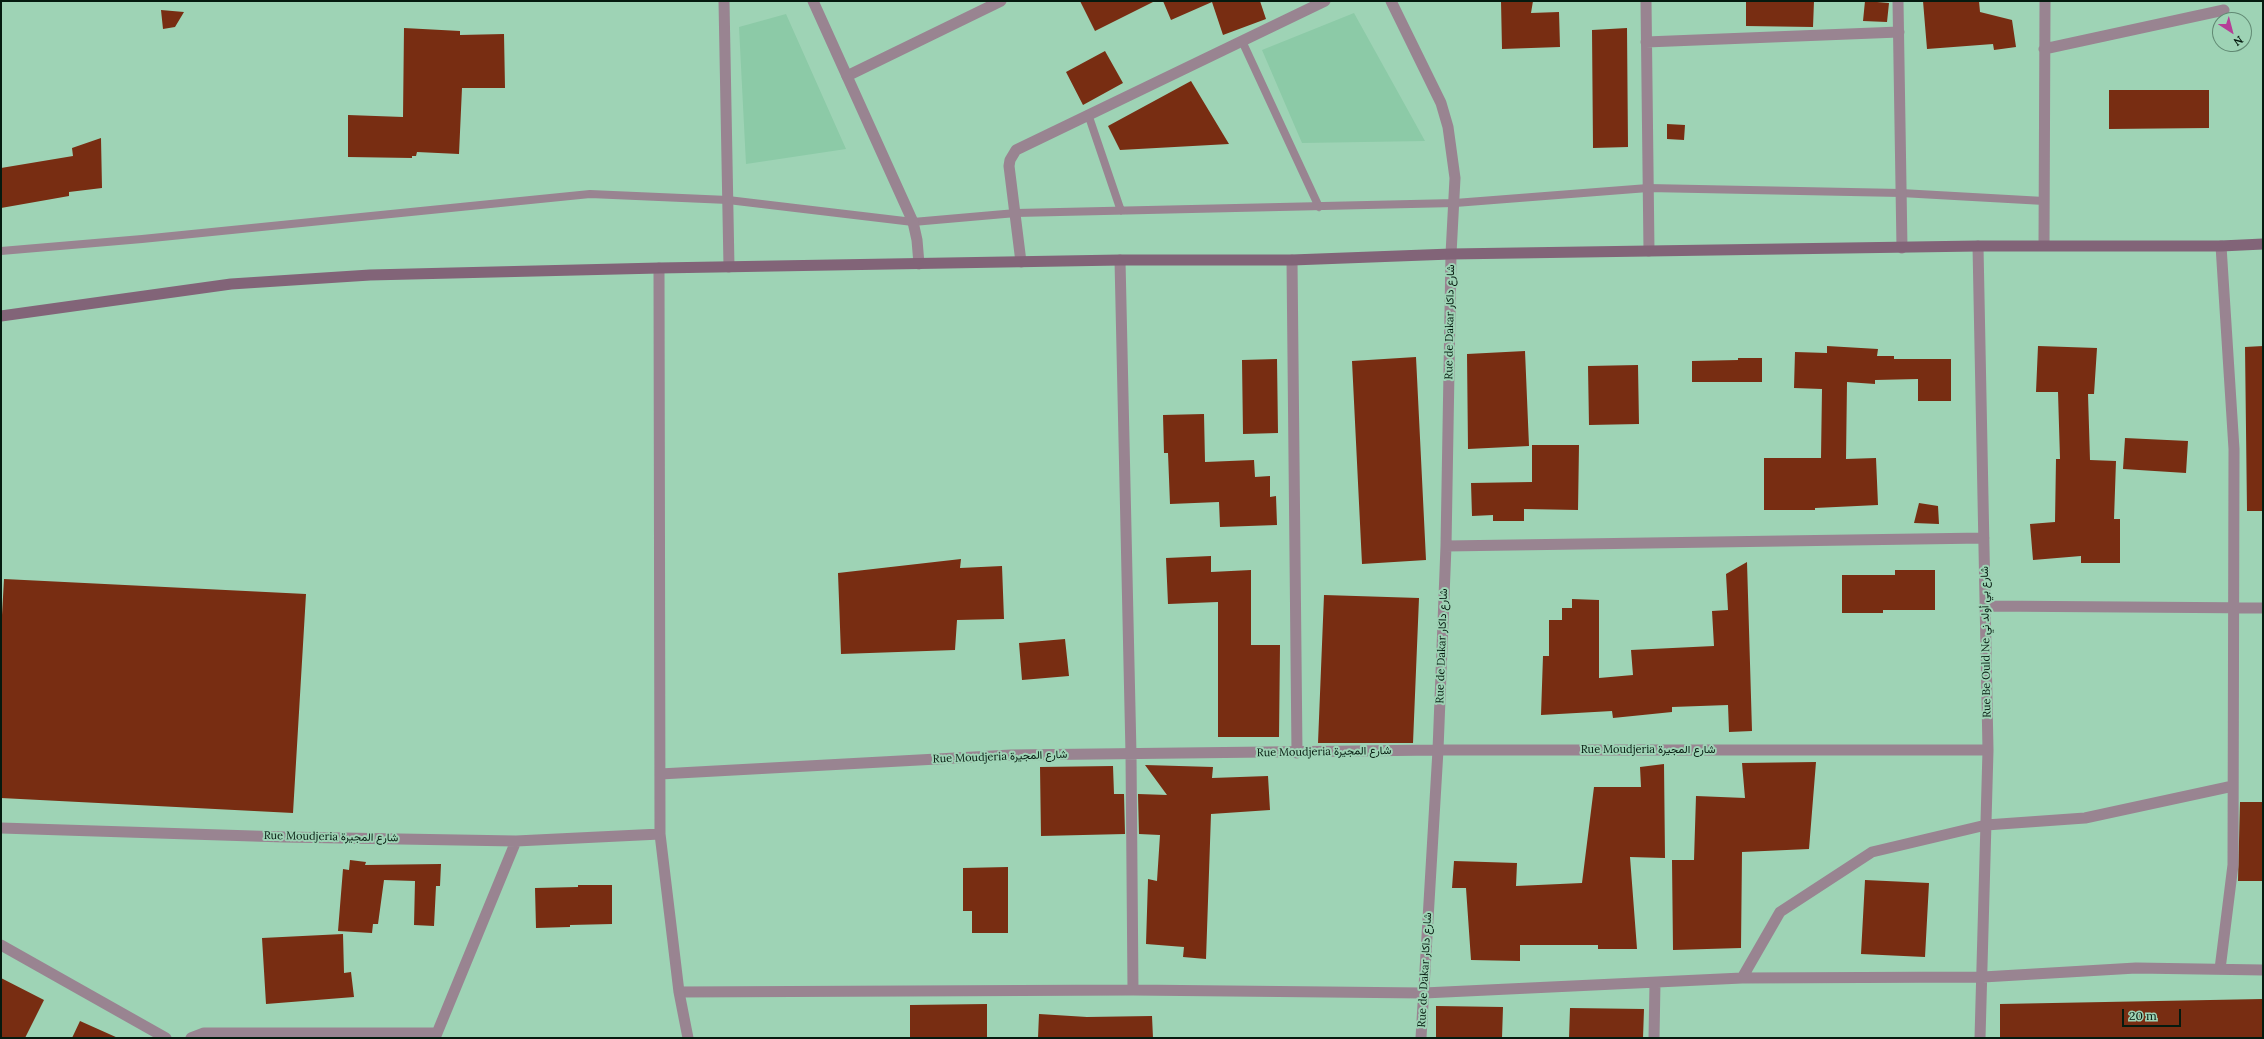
<!DOCTYPE html>
<meta charset="utf-8">
<style>
body{margin:0}
#map{position:relative;width:2264px;height:1039px;overflow:hidden;background:#9ed3b5;font-family:Lora,serif}
canvas{display:block}
.frame{position:absolute;inset:0;border:2px solid #051a0f;pointer-events:none}
.north{position:absolute;left:2212px;top:12px;width:40px;height:40px;box-sizing:border-box;background:#9ed3b5;border:1px solid #618973;border-radius:50%;rotate:144deg;font-size:11px;font-weight:700;line-height:16px;text-align:center;color:#051a0f}
.north::after{content:'';display:block;margin:auto;width:14px;height:18px;background:#b53f97;clip-path:polygon(50% 0,100% 100%,50% 72%,0 100%)}
.scale{position:absolute;left:2122px;top:1009px;width:59px;height:18px;box-sizing:border-box;border:2px solid #051a0f;border-top:0;padding-left:5px;font-size:12px;line-height:14px;white-space:nowrap;color:#051a0f;-webkit-text-stroke:3px #9ed3b5;paint-order:stroke}
</style>
<div id="map">
<canvas width="2264" height="1039"></canvas>
<div class="frame"></div>
<div class="north">N</div>
<div class="scale">20 m</div>
</div>
<script>
const g = document.querySelector('canvas').getContext('2d');
g.lineJoin = 'round';
function fill(path, color) { g.fillStyle = color; g.fill(path, 'evenodd'); }
function stroke(path, color, width, dash) { g.strokeStyle = color; g.lineWidth = width; g.lineCap = dash ? 'butt' : 'round'; g.setLineDash(dash || []); g.stroke(path); }
function label(font, color, halo, rows, align = 'center') {
  g.font = font + ' Lora,Vazirmatn,serif'; g.lineWidth = 4; g.setLineDash([]); g.textBaseline = 'middle'; g.strokeStyle = halo; g.fillStyle = color; for (const [text, x, y, turn = 0] of rows) {
    g.save(); g.translate(x, y); g.rotate((+turn || 0) * Math.PI / 180); g.textAlign = isNaN(turn) ? turn : align; if (halo) g.strokeText(text, 0, 0); g.fillText(text, 0, 0); g.restore();
  }
}
fill(new Path2D(`
 M1354 13 1425 141 1302 143 1262 50Z
 M786 14 846 149 746 164 739 27Z`), '#8ccaa7');
fill(new Path2D(`
 M1080 1H1155L1095 31Z
 M1163 1H1260L1266 19 1223 35 1212 2 1171 20Z
 M1501 1H1533L1531 13 1559 12 1560 47 1502 49Z
 M1746 1H1814L1813 27 1746 26Z
 M1865 1 1889 3 1887 22 1863 21Z
 M1923 1H1979L1980 12 2012 20 2016 47 1994 50 1993 44 1927 49Z
 M161 10 184 12 175 27 163 29Z
 M404 28 460 31V35L504 34 505 88H462L459 154 417 152 416 156H412V158L348 157V115L403 117Z
 M1627 28 1628 147 1593 148 1592 30Z
 M1105 51 1123 83 1083 105 1066 72Z
 M1191 81 1229 144 1120 150 1108 126Z
 M2109 90H2209V128L2109 129Z
 M1667 124 1685 125 1684 140 1667 139Z
 M101 138 102 188 69 192V196L1 208V168L73 156 72 148Z
 M1827 346 1878 349 1877 356H1894V359H1951V401H1918V379L1875 380V384L1847 382 1846 459 1876 458 1878 505 1815 508V510H1764V458H1821L1822 389 1794 388 1795 352 1827 353Z
 M2038 346 2097 348 2094 394H2088L2090 460 2116 461 2114 519H2120V563H2081V556L2033 560 2030 524 2055 522 2056 459H2060L2058 392H2036Z
 M2263 346V511H2247L2245 347Z
 M1525 351 1529 446 1468 449 1467 354Z
 M1416 357 1426 560 1362 564 1352 361Z
 M1738 358H1762V382H1692V361L1738 360Z
 M1277 359 1278 433 1243 434 1242 360Z
 M1638 365 1639 424 1589 425 1588 366Z
 M1204 414 1205 462 1254 460 1255 477 1270 476V497L1276 496 1277 525 1220 527 1219 502 1170 504 1168 453H1164L1163 415Z
 M2125 438 2188 441 2186 473 2123 469Z
 M1532 445H1579L1578 510 1524 509V521H1493V515L1472 516 1471 483 1532 482Z
 M1919 503 1938 506 1939 524 1914 523Z
 M1211 556V572L1251 570V645H1280L1279 737H1218V602L1168 604 1166 558Z
 M961 559 960 568 1002 566 1004 619 957 620 955 650 841 654 838 573Z
 M1747 562 1752 731 1729 732 1728 705 1672 707V712L1613 718 1612 711 1541 715 1543 656H1549V620H1562V608H1572V599L1599 600V678L1633 675 1631 650 1714 646 1712 611 1728 610 1726 574Z
 M1895 570H1935V610H1883V613H1842V575H1895Z
 M4 579 306 594 293 813 1 798V633Z
 M1324 595 1419 598 1413 743H1318Z
 M1065 639 1069 676 1022 680 1019 643Z
 M1816 762 1809 849 1742 852 1741 948 1673 950 1672 860H1694L1696 796 1745 798 1742 763Z
 M1664 764 1665 858 1630 857 1637 949H1598V945H1520V961L1471 960 1466 888H1452L1454 861 1517 863 1516 886 1582 883 1594 787H1641L1640 767Z
 M1145 765 1213 767 1212 778 1268 776 1270 810 1211 814 1206 959 1183 957 1184 947 1146 944 1148 879 1157 881 1160 835 1139 834 1138 794 1167 795Z
 M1113 766 1114 794H1124L1125 834 1041 836 1040 767Z
 M2240 802H2263V881H2238Z
 M350 860 366 862 365 865 441 864 440 886H436L434 926 414 925 415 881 384 880 378 924H373L372 933 338 931 343 869 349 870Z
 M1008 867V933H972V911H963V868Z
 M1865 880 1929 883 1925 957 1861 954Z
 M578 885H612V924L570 925V927L536 928 535 888 578 887Z
 M343 934 344 973 351 972 354 997 266 1004 262 938Z
 M1 978 44 1000 25 1038H1Z
 M2263 999V1038H2000V1004Z
 M987 1004V1038H910V1005Z
 M1436 1006 1503 1007 1502 1038H1436Z
 M1570 1008 1644 1009 1643 1038H1569Z
 M1039 1014 1087 1017 1152 1016 1153 1038H1038Z
 M80 1021 118 1038H72Z`), '#782d12');
stroke(new Path2D(`
 M1242 41 1319 207
 M1088 114 1121 211
 M1 251 142 239 590 194 728 200 913 222 1016 213 1455 203 1648 188 1901 193 2044 201`), '#998491', 8);
stroke(new Path2D(`
 M724 1 729 267
 M1391 1 1441 103 1448 127 1455 178 1451 254 1446 546 1438 750 1421 1038
 M1646 1 1649 251
 M1898 1 1902 248
 M1646 42 1899 32
 M2044 49 2224 10
 M847 76 1001 1
 M2044 245 2045 1
 M1978 246 1988 750 1980 1038
 M1120 260 1131 754 1133 990
 M1292 260 1297 753
 M1021 262 1009 166 1010 160 1016 150 1325 1
 M659 268 660 834 679 992 688 1038
 M1446 546 1984 538
 M1985 606 2263 608
 M660 774 1011 755 1438 750H1988
 M1 828 284 837 516 841 660 834
 M1 945 166 1038
 M2220 969 2233 865 2234 449 2221 246
 M1742 978 1780 912 1872 852 1986 825 2085 818 2233 786
 M679 992 1133 990 1424 993 1742 978 1983 977 2136 968 2263 970
 M191 1038 204 1033H437
 M435 1038 516 841
 M1654 1038 1655 983`), '#998491', 11);
stroke(new Path2D(`
 M813 1 913 222 917 240 919 264`), '#998491', 11);
stroke(new Path2D(`
 M1 316 231 284 370 275 659 268 1120 260H1292L1451 254 1978 246H2221L2263 244`), '#826478', 11);
label('11px', '#051a0f', '#9ed3b5', [
 ["Rue de Dakar شارع داكار",1450,322,-89],
 ["Rue Be Ould Ne شارع بي أولد ني",1986,642,-91],
 ["Rue de Dakar شارع داكار",1442,646,-88],
 ["Rue Moudjeria شارع المجيرة",1648,750],
 ["Rue Moudjeria شارع المجيرة",1324,752,-1],
 ["Rue Moudjeria شارع المجيرة",1000,757,-2],
 ["Rue Moudjeria شارع المجيرة",331,837,1],
 ["Rue de Dakar شارع داكار",1425,970,-87]
]);
</script>
